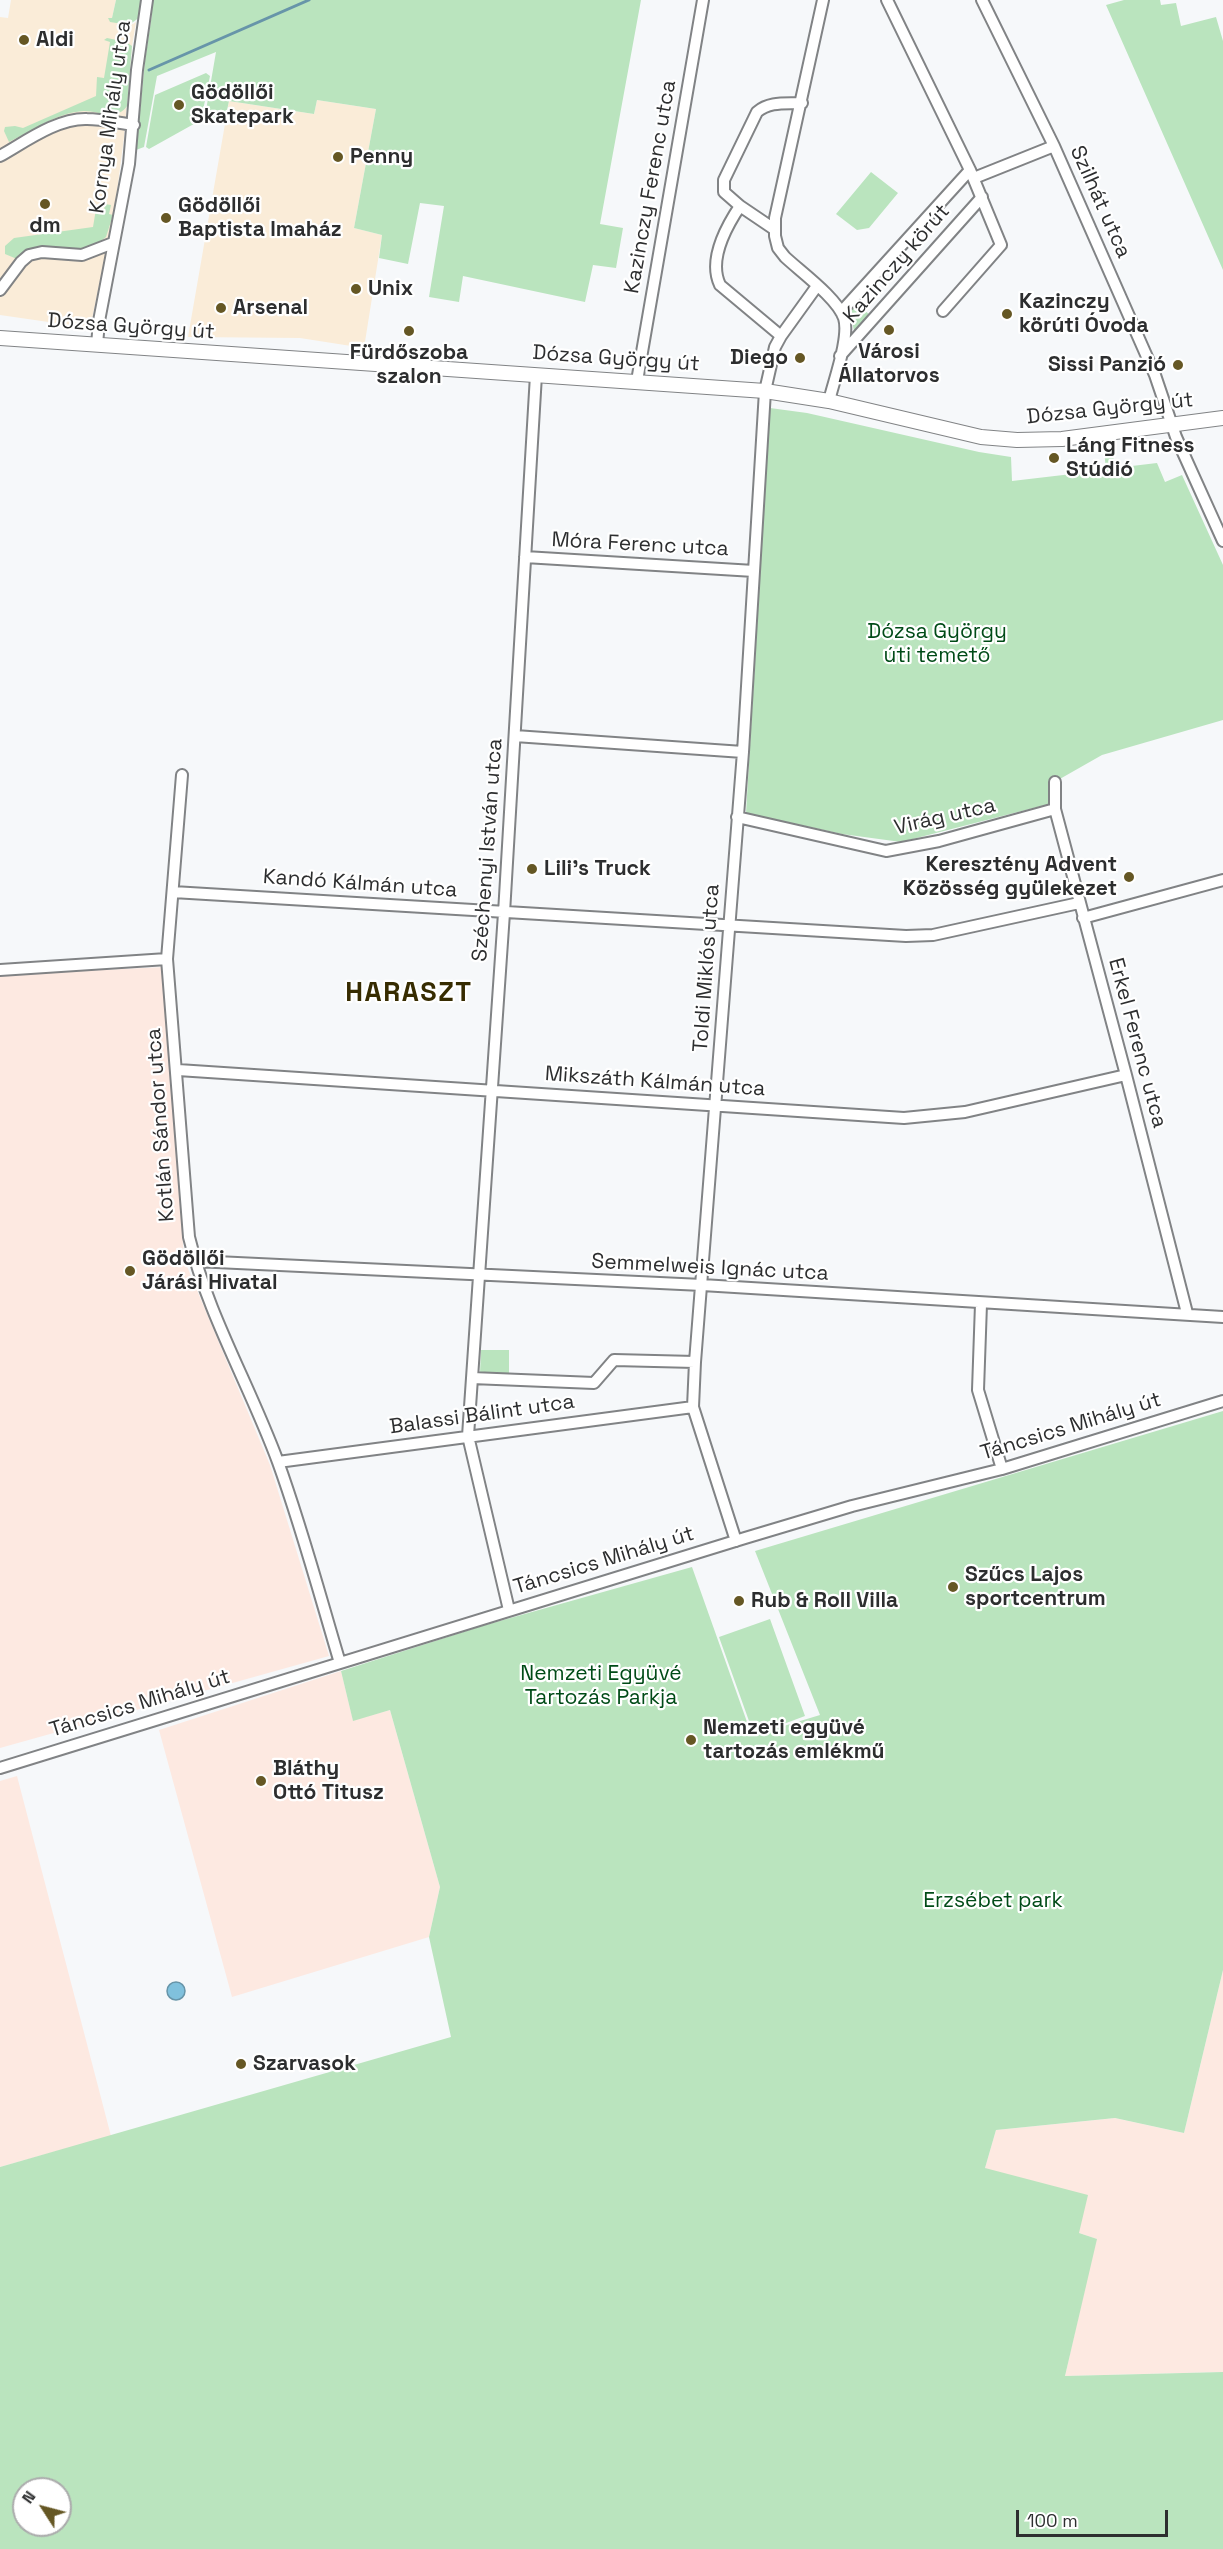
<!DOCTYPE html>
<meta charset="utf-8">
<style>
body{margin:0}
#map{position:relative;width:1223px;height:2549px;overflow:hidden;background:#f6f8fa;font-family:"Space Grotesk",sans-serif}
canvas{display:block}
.north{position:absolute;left:12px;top:2477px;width:60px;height:60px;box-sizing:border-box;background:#fff;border:2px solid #ababac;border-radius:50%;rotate:306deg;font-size:16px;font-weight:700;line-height:24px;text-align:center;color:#2d2e2f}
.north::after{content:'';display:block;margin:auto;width:21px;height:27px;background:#655724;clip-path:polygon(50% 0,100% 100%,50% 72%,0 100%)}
.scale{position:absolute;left:1016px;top:2510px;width:152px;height:27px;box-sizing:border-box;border:3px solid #2d2e2f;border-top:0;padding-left:8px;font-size:18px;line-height:21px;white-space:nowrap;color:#2d2e2f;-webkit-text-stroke:4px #fff;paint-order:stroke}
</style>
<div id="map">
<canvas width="1223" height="2549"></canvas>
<div class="north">N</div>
<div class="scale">100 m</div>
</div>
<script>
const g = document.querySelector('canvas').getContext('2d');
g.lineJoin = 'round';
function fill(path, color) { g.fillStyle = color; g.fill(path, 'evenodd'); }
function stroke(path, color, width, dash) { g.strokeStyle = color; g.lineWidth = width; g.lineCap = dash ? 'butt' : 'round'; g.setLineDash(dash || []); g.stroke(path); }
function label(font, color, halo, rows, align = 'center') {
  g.font = font + ' "Space Grotesk",sans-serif'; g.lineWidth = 4.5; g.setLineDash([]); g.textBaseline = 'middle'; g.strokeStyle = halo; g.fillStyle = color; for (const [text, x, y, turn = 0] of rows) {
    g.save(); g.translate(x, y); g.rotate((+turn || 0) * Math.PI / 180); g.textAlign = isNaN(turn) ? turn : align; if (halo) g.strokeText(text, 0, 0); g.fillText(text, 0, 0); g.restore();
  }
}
fill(new Path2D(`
 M11 0H116L112 18 133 24 136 22 132 46 124 137 114 215 90 328 0 315V17L8 18Z
 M317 100 376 109 354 228 382 235 364 348 300 338 188 337 229 101 314 114Z`), '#faecd8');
fill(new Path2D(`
 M164 967 184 1259 270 1465 329 1656 0 1748V975Z
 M341 1671 353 1720 390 1710 440 1887 429 1937 232 1997 159 1730Z
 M17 1776 111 2136 0 2167V1781Z
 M1223 1970V2372L1065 2376 1096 2239 1079 2233 985 2168 996 2130 1115 2118 1184 2133Z`), '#fde9e1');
fill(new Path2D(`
 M116 0H641L600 224 623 228 616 268 593 265 585 302 463 276 459 302 429 297 444 206 420 203 408 264 379 258 382 235 354 228 376 109 317 100 314 114 229 101 224 124 204 122 216 52 157 76 144 147 136 150 145 61 152 14 140 17 129 25 110 22 108 18H112Z
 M1124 0H1160L1161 5 1176 3 1181 26 1216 17 1223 41V270L1106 5Z
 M107 38 126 42 132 46 127 106C117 121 99 111 84 111 58 112 32 131 9 142L4 131 5 127 15 126 23 128 96 96 97 77 104 78 110 42 104 40Z
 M206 73 210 76 201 120 149 149 146 147 155 95Z
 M871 172 898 193 869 228 857 230 836 214Z
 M105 204 111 205 109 214 113 215 106 237 90 250 17 259 5 254V246L14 238 93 227 96 209 104 210Z
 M857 304 870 315 854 331 850 311Z
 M770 408 807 413 979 452 1011 457 1012 481 1106 470 1104 450H1112L1115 468 1157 463 1165 482 1182 475 1223 565V720L1102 755 1051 784 1049 804 901 842 842 834 746 813Z
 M481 1350H509V1374L480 1373Z
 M1223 1411V1970L1184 2133 1115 2118 996 2130 985 2168 1088 2195 1079 2233 1097 2239 1065 2376 1223 2372V2549H0V2167L451 2037 429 1937 440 1887 390 1710 353 1721 341 1671 482 1626 692 1567 752 1736 754 1735 719 1637 770 1619 805 1716 754 1735 820 1715 755 1551ZM24 2489H60V2525H24Z`), '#bae4be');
const water = new Path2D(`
 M167 1991a9 9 0 1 1 18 0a9 9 0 1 1-18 0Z`);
fill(water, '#80c1dd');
stroke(water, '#6795a9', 1.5);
stroke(new Path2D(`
 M149 70 309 0`), '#6795a9', 3);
const street = new Path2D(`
 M823 0 775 218V236L778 248 785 257C801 272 837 298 844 318 850 337 834 380 829 401
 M887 0 970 170 1001 245 943 311
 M982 0 1054 146 1155 375 1176 437 1223 541
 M0 156C25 142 57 118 87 119 102 119 118 123 134 125
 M974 178 1054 146
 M740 206C726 227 708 260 720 285L781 336
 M774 229 740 206 724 192V180L757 112C770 101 786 104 802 103
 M0 290 21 262 29 255 42 252 82 255 113 243
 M841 312 970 170
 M97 345 99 321 129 164 137 70 147 0
 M840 356 982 197
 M637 381 703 0
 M525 557 754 571
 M515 736 743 752
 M182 775 167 959 189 1237C208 1315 250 1386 278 1462 302 1528 320 1596 340 1663
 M1055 782V809L1126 1075 1187 1313
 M737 817 886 851 939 841 1055 809
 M173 892 906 936 933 935 1079 903
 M1083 918 1223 880
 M0 970 167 959
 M178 1070 904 1118 965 1112 1126 1075
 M195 1261 702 1285 1223 1317
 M981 1304 978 1390 1002 1469
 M472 1378 594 1383 614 1360 695 1362
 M278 1462 693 1407
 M736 1541 693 1407 695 1362 743 752 765 391 775 347 781 336 817 286
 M509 1610 468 1436 504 913 536 375
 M0 1768 745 1538 852 1506 1002 1469 1223 1401`);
const secondary = new Path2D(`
 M0 338 765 391 829 401 981 437 1017 440 1062 439 1223 418`);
stroke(street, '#818385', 14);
stroke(secondary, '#818385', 16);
stroke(street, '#fff', 10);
stroke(secondary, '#fff', 14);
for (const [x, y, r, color] of [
 [24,40,6,"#655724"],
 [179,105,6,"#655724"],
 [338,157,6,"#655724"],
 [45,204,6,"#655724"],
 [166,218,6,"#655724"],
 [356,289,6,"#655724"],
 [221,308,6,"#655724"],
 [1007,314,6,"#655724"],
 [889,330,6,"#655724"],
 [409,331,6,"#655724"],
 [800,358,6,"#655724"],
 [1178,365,6,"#655724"],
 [1054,458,6,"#655724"],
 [532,869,6,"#655724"],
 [1129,877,6,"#655724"],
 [130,1271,6,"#655724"],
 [953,1587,6,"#655724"],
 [739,1601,6,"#655724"],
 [691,1740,6,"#655724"],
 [261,1781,6,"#655724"],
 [241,2064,6,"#655724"]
]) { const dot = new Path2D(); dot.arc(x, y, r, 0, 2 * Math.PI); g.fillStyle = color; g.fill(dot); stroke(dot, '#fff', 2); }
label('bold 21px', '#2d2e2f', '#fff', [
 ["Aldi",36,40],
 ["Gödöllői",191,93],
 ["Skatepark",191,117],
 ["Penny",350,157],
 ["Gödöllői",178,206],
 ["Baptista Imaház",178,230],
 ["dm",45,226,"center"],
 ["Unix",368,289],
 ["Kazinczy",1019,302],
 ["körúti Óvoda",1019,326],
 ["Arsenal",233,308],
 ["Városi",889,352,"center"],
 ["Állatorvos",889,376,"center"],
 ["Fürdőszoba",409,353,"center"],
 ["szalon",409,377,"center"],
 ["Diego",788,358,"right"],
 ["Sissi Panzió",1166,365,"right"],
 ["Láng Fitness",1066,446],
 ["Stúdió",1066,470],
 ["Keresztény Advent",1117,865,"right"],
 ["Közösség gyülekezet",1117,889,"right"],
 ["Lili's Truck",544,869],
 ["Gödöllői",142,1259],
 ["Járási Hivatal",142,1283],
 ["Szűcs Lajos",965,1575],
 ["sportcentrum",965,1599],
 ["Rub & Roll Villa",751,1601],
 ["Nemzeti együvé",703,1728],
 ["tartozás emlékmű",703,1752],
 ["Bláthy",273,1769],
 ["Ottó Titusz",273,1793],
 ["Szarvasok",253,2064]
], 'left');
label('21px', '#2d2e2f', '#fff', [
 ["Kornya Mihály utca",111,117,-82],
 ["Kazinczy Ferenc utca",651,187,-80],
 ["Szilhát utca",1100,202,66],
 ["Kazinczy körút",897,264,-49],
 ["Dózsa György út",131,327,4],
 ["Dózsa György út",616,359,4],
 ["Dózsa György út",1110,409,-6],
 ["Móra Ferenc utca",640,545,3],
 ["Virág utca",945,817,-13],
 ["Széchenyi István utca",488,850,-86],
 ["Kandó Kálmán utca",360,884,4],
 ["Toldi Miklós utca",707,968,-86],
 ["Erkel Ferenc utca",1137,1043,75],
 ["Mikszáth Kálmán utca",655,1082,4],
 ["Kotlán Sándor utca",161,1125,-94],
 ["Semmelweis Ignác utca",710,1268,3],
 ["Balassi Bálint utca",482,1415,-8],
 ["Táncsics Mihály út",1071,1427,-17],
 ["Táncsics Mihály út",604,1561,-17],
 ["Táncsics Mihály út",140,1704,-17]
]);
label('21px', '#004b17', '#fff', [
 ["Dózsa György",937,632],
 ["úti temető",937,656],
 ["Nemzeti Együvé",601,1674],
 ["Tartozás Parkja",601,1698],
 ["Erzsébet park",993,1901]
]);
g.letterSpacing = '1.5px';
label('bold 27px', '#372c01', '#fff', [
 ["HARASZT",409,994]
]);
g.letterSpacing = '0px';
</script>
